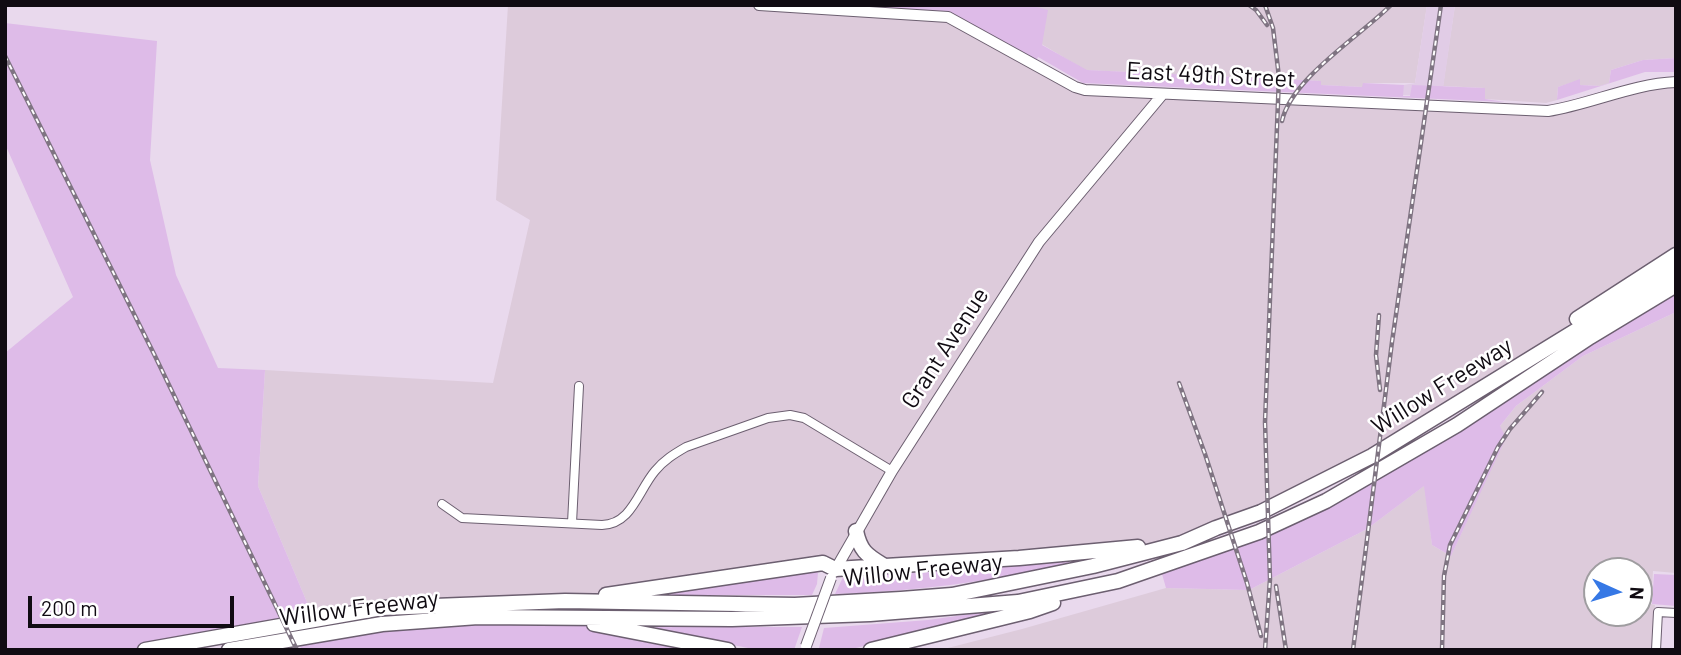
<!DOCTYPE html>
<style>
body{margin:0}
#map{position:relative;width:1681px;height:655px;overflow:hidden;background:#e9d9ed;font-family:Barlow,sans-serif}
canvas{display:block}
.frame{position:absolute;inset:0;border:7px solid #100b12;pointer-events:none}
.north{position:absolute;left:1583px;top:557px;width:70px;height:70px;box-sizing:border-box;background:#fff;border:2px solid #9f9da0;border-radius:50%;rotate:94deg;font-size:19px;font-weight:700;line-height:28px;text-align:center;color:#100b12}
.north::after{content:'';display:block;margin:auto;width:24px;height:32px;background:#3678e5;clip-path:polygon(50% 0,100% 100%,50% 72%,0 100%)}
.scale{position:absolute;left:28px;top:596px;width:206px;height:32px;box-sizing:border-box;border:4px solid #100b12;border-top:0;padding-left:9px;font-size:21px;line-height:24px;white-space:nowrap;color:#100b12;-webkit-text-stroke:5px #fff;paint-order:stroke}
</style>
<div id="map">
<canvas width="1681" height="655"></canvas>
<div class="frame"></div>
<div class="north">N</div>
<div class="scale">200 m</div>
</div>
<script>
const g = document.querySelector('canvas').getContext('2d');
g.lineJoin = 'round';
function fill(path, color) { g.fillStyle = color; g.fill(path, 'evenodd'); }
function stroke(path, color, width, dash) { g.strokeStyle = color; g.lineWidth = width; g.lineCap = dash ? 'butt' : 'round'; g.setLineDash(dash || []); g.stroke(path); }
function label(font, color, halo, rows, align = 'center') {
  g.font = font + ' Barlow,sans-serif'; g.lineWidth = 5; g.setLineDash([]); g.textBaseline = 'middle'; g.strokeStyle = halo; g.fillStyle = color; for (const [text, x, y, turn = 0] of rows) {
    g.save(); g.translate(x, y); g.rotate((+turn || 0) * Math.PI / 180); g.textAlign = isNaN(turn) ? turn : align; if (halo) g.strokeText(text, 0, 0); g.fillText(text, 0, 0); g.restore();
  }
}
fill(new Path2D(`
 M508 5H759L948 17 1075 87 1548 111 1676 82V255L1599 304 1543 342 1515 366 1423 426 1182 543 1019 558 823 564 565 601 314 619 258 486 265 370 493 383 530 220 496 200Z
 M1038 5H1427L1415 83H1363V87L1321 85 1320 81 1085 70 1033 39Z
 M1455 5H1676V58L1643 60 1611 70 1609 83 1600 86 1580 85V80L1558 87 1557 100 1546 103 1485 99V88L1443 86Z
 M1676 312V573L1653 571 1651 604 1655 605 1652 650H940L1022 629 1166 588 1249 590 1367 529 1425 485 1432 545 1451 556 1479 495 1500 426 1516 406 1583 356ZM1597 571H1639V613H1597Z`), '#ddcbdb');
fill(new Path2D(`
 M1427 5H1455L1442 96 1402 95 1404 85 1415 83Z`), '#e1cce6');
fill(new Path2D(`
 M759 5H1030L1048 10 1042 45 1087 70 1321 81V85L1362 87 1363 83 1404 85 1403 96H1410L1412 85 1485 88V99L1505 102 1083 83 1038 57 1035 63 961 23Z
 M5 23 157 41 150 160 176 275 218 368 265 370 258 486 314 619 145 650H5V353L73 297 5 144Z
 M1676 58V72H1645L1557 100 1558 87 1580 79V85L1600 86 1609 83 1611 70 1643 60Z
 M1676 293V312L1583 356 1516 406 1500 426 1506 438 1451 556 1432 545 1424 486 1367 529 1249 590 1166 588 1160 567 1259 532Z
 M1058 561H1070L1069 564C991 581 914 592 835 594L844 575Z
 M813 571 818 573 817 584 812 595H668V591Z
 M1654 574 1676 575V606L1652 604Z
 M985 612 986 616 856 648 820 650 819 648 824 628 928 620Z
 M554 617 728 650H302L296 638Z
 M656 627H802L794 650H758L658 630Z`), '#debbe8');
const minor = new Path2D(`
 M442 504 462 518 602 525C632 524 638 491 655 471 664 460 674 454 686 447L768 418 790 415 804 418 892 471
 M572 523 579 386
 M1656 650 1658 612 1676 613`);
const tertiary = new Path2D(`
 M759 5 948 17 1075 87 1085 90 1548 111C1591 104 1632 84 1676 82
 M834 572 892 471 1039 242 1162 95`);
const motorway = new Path2D(`
 M1577 319 1676 255
 M856 531C860 550 866 555 883 565
 M606 595 823 563 835 569 1019 558 1138 547
 M594 624 728 650
 M145 650 382 608 565 601 795 605 901 599 952 595 1093 566 1182 543 1216 528 1261 512 1372 456 1676 269
 M229 650 382 624 478 617 732 619 870 614 1018 602 1118 581 1259 532 1326 501 1457 425 1590 337 1676 285
 M871 650 1030 611 1053 603`);
stroke(minor, '#6c5f70', 10);
stroke(tertiary, '#6c5f70', 12);
stroke(motorway, '#6c5f70', 17);
stroke(minor, '#fff', 8);
stroke(tertiary, '#fff', 10);
stroke(motorway, '#fff', 14);
const rail = new Path2D(`
 M1249 5 1256 10 1267 25
 M1265 5 1273 28 1279 77 1265 422 1270 579 1265 650
 M5 56 155 356 297 650
 M1282 121C1291 79 1360 36 1391 5
 M1379 315 1376 355 1380 390
 M1179 383 1205 454 1247 583 1261 636
 M1276 586 1286 650
 M1353 650 1392 342 1441 5
 M1442 650 1444 576 1450 545 1498 447 1510 429 1542 392`);
stroke(rail, '#7f7482', 4.5);
stroke(rail, '#fff', 2, [5]);
const tertiaryBridge = new Path2D(`
 M806 646 831 578`);
stroke(tertiaryBridge, '#6c5f70', 12, []);
stroke(tertiaryBridge, '#fff', 10);
label('24px', '#100b12', '#fff', [
 ["East 49th Street",1211,75,3],
 ["Grant Avenue",945,348,-57],
 ["Willow Freeway",1442,386,-32],
 ["Willow Freeway",923,570,-6],
 ["Willow Freeway",359,608,-7]
]);
</script>
